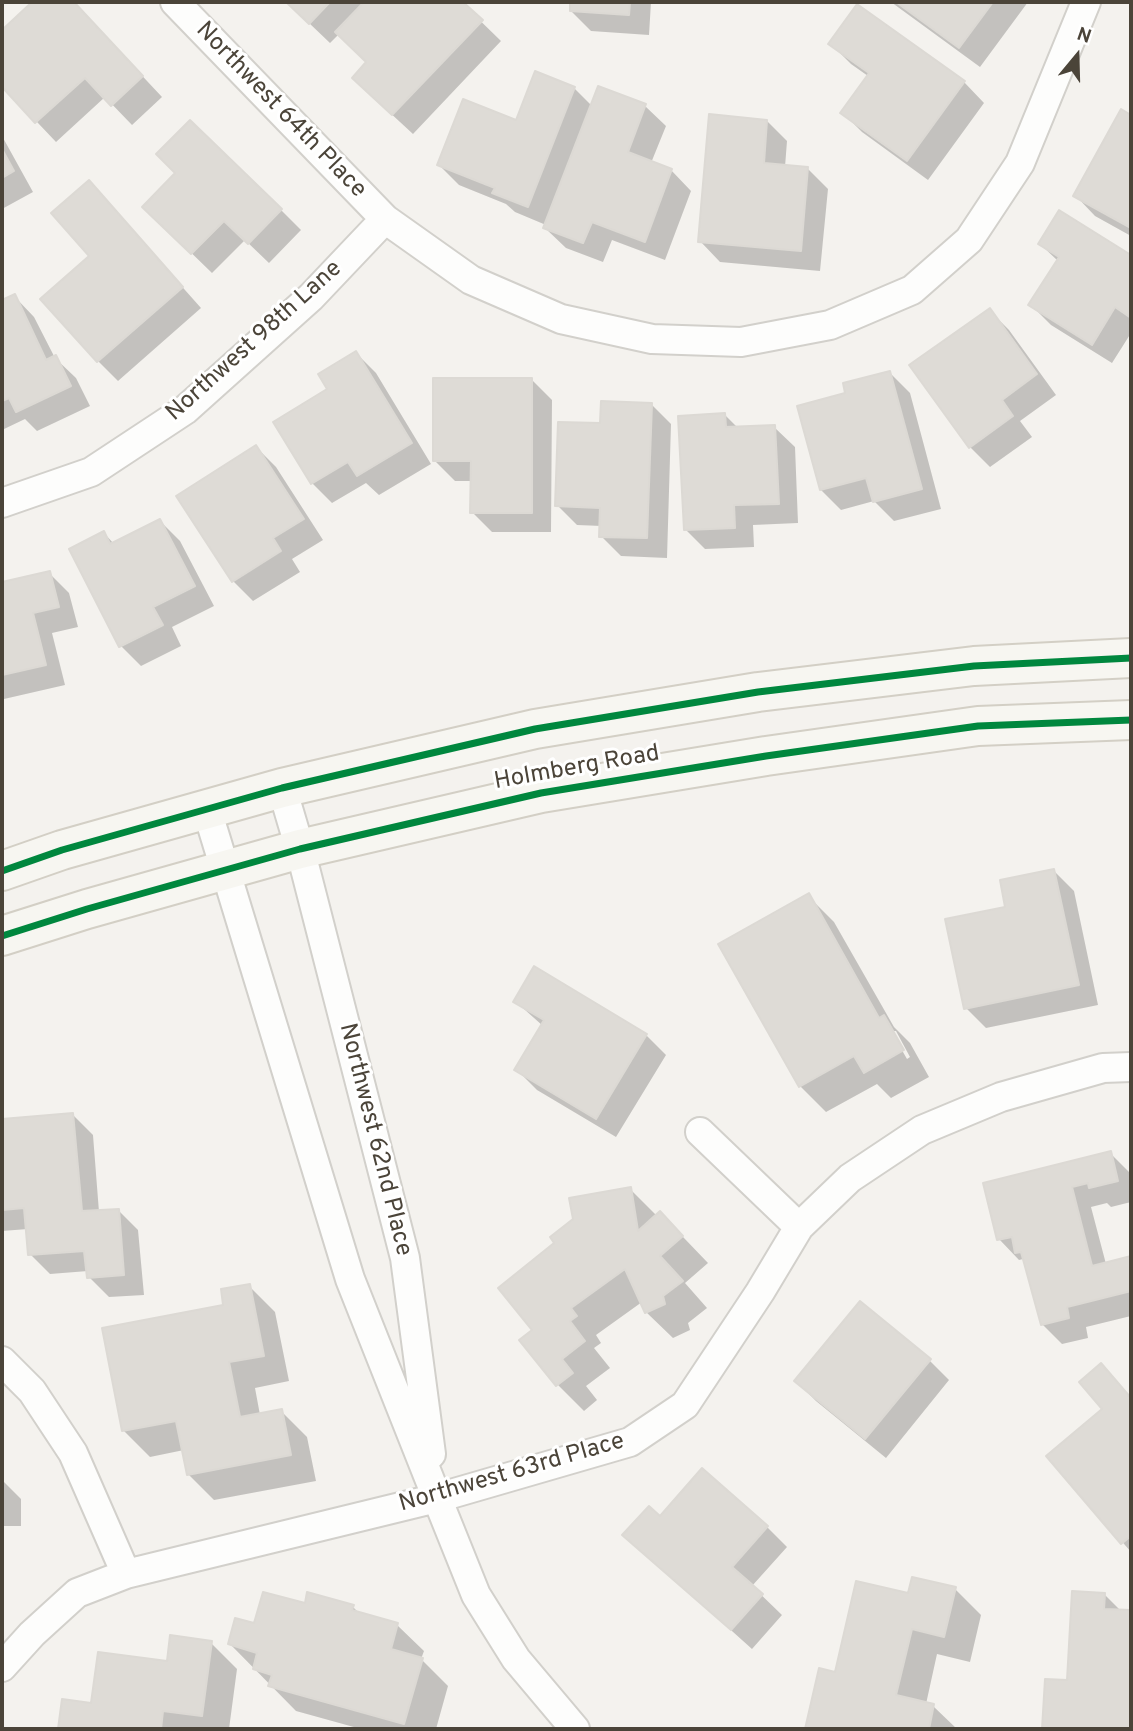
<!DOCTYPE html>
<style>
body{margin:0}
#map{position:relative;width:1133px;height:1731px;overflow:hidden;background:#f4f2ee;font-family:Overpass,sans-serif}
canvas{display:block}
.frame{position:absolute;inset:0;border:4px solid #4b4439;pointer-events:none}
.north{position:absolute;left:1042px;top:21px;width:70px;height:70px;-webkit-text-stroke:5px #fff;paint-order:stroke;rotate:19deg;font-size:19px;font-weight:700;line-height:28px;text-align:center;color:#4b4439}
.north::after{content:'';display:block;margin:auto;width:24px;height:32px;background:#4b4439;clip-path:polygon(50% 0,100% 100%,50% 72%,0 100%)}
</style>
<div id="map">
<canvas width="1133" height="1731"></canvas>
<div class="frame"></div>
<div class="north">N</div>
</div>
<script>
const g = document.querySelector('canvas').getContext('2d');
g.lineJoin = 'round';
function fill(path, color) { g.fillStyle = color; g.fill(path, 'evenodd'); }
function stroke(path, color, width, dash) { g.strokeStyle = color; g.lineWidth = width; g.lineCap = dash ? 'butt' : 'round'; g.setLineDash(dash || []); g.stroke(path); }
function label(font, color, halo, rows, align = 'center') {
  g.font = font + ' Overpass,sans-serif'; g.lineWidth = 6; g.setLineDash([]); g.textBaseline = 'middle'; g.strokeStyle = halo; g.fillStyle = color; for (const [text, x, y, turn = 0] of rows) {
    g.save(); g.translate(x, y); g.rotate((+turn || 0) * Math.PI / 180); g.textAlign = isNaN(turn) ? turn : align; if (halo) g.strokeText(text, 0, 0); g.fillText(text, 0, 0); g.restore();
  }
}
fill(new Path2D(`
 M35 2H73L162 97 132 125 105 97 56 142 2 85V32Z
 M287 2H461L501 41 413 134 374 98 368 63 339 34 330 43Z
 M572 2H651L649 35 591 31 571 11Z
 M891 2H1028L980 67Z
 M858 6 964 82 984 103 928 180 862 132 842 112 868 76 851 64 831 44Z
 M574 88 592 106 599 88 645 106 666 126 651 163 671 170 691 191 665 260 612 240 603 262 566 248 545 228 546 225 515 212 506 204 459 185 439 165Z
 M1122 112 1131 117V236L1095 216 1075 195Z
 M767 121 787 141 785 167 808 169 828 189 820 271 720 262 700 241Z
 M2 136 33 192 2 209Z
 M89 182 201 308 118 381 98 361Z
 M144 207 281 210 301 230 269 263 245 240 212 273Z
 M1060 213 1131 257V333L1112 363 1051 325 1031 305 1058 261 1040 244Z
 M14 296 34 317 55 358 76 378 90 406 37 431 25 419 2 430V302Z
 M989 310 1009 330 1056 395 1020 421 1032 437 990 467 970 447Z
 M356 353 376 373 431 464 379 495 366 483 332 503 312 483 330 390Z
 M890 373 910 393 941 509 894 521 874 501 841 510 821 490 847 394Z
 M532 380 552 400 551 532H492L472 512 473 481H455L435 461Z
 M651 404 671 424 667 558 621 556 601 536 602 526 577 525 557 505 602 425Z
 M725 415 738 428 774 427 795 447 798 523 753 525 754 547 705 549 685 529Z
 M256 447 276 467 323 540 292 559 300 572 253 601 233 581Z
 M160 521 180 541 214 606 172 627 181 646 141 666 121 646 104 533 114 544Z
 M49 573 69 593 78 627 52 633 65 685 4 699 2 697V584Z
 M1054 871 1074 891 1098 1005 986 1028 966 1008 1007 908Z
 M808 896 834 922 894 1027 910 1043 929 1077 891 1098 877 1084 826 1112 800 1086ZM891 1031H896L910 1057 907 1059Z
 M515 1001 646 1035 666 1055 616 1137 537 1090 517 1070 543 1026Z
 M73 1115 93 1135 99 1212 118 1210 138 1230 144 1295 109 1297 89 1277 88 1271 50 1274 30 1254 28 1229 2 1231V1121Z
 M1110 1153 1130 1173 1131 1202 1111 1207 1107 1203 1091 1207 1106 1264 1131 1258V1316L1086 1327 1088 1338 1062 1344 1042 1324 1023 1259 1019 1260 999 1239Z
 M630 1189 657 1216 660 1213 708 1263 685 1283 707 1308 688 1323 690 1330 673 1338 646 1312 642 1302 596 1335 601 1343 594 1348 610 1368 586 1386 597 1400 584 1411 558 1385 534 1330Z
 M249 1286 275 1312 289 1381 255 1388 260 1415 281 1411 307 1437 316 1481 214 1500 188 1474 184 1450 150 1457 124 1431 225 1306Z
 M929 1360 949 1380 886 1458 816 1401 796 1381Z
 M1101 1365 1131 1397V1552L1048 1456 1104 1409Z
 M2 1480 21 1499V1526H2Z
 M660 1518 767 1527 787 1547 752 1586 782 1615 752 1649 625 1535Z
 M955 1589 981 1615 970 1662 937 1654 926 1704 933 1706 957 1729H807L821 1670 836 1674 909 1595Z
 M1105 1595 1121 1611 1131 1612V1729H1044L1047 1680 1068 1682Z
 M306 1605 353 1607 360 1614 397 1625 424 1651 421 1659 448 1686 436 1729H361L296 1711 230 1644 256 1625Z
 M211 1643 237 1669 229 1729H60L63 1701 93 1705Z`), '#0003');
const building = new Path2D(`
 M32 2H74L143 76 111 106 85 78 35 123 2 87V30Z
 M286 2H330L309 24Z
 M364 2H463L483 20 392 115 352 78 366 62 335 32Z
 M570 2H630L629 15 570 11Z
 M896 2H993L959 48Z
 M857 4 965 81 907 161 840 113 869 73 828 44Z
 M535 71 575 87 528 207 492 193 495 188 437 165 463 99 516 120Z
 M598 86 646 104 628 152 672 169 645 242 592 222 583 243 543 228Z
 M1121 109 1131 115V228L1073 196Z
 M709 114 767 120 764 163 808 167 801 251 698 242Z
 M190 120 282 209 248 244 224 221 191 254 142 207 175 173 156 154Z
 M2 149 14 171 2 178Z
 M89 180 183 287 97 362 40 299 89 256 51 213Z
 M1059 210 1131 255V318L1115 307 1092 345 1028 305 1059 257 1038 244Z
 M15 294 46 360 56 355 71 386 16 412 9 398 2 401V300Z
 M990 308 1037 374 1002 400 1013 416 969 448 909 365Z
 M356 351 412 443 357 476 348 462 311 484 273 422 327 389 318 374Z
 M890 371 922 489 873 502 866 478 820 490 797 406 845 393 843 383Z
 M433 378H532V513H470L471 461H433Z
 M601 401 652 403 647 538 599 537 600 508 555 506 558 422 600 423Z
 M725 413 726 427 775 425 779 504 734 505 735 528 684 530 678 416Z
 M256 445 304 519 273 538 281 551 232 582 176 496Z
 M160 519 195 586 153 607 163 625 119 647 69 549 104 531 110 544Z
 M50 571 59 607 33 613 46 665 2 675V582Z
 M1054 869 1079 985 964 1009 945 919 1005 907 1000 880Z
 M809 893 879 1018 884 1015 904 1050 864 1073 854 1056 799 1087 718 944Z
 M534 966 647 1034 596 1119 514 1070 544 1020 513 1002Z
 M73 1113 82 1211 119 1209 124 1275 87 1278 84 1251 28 1255 24 1208 2 1210V1119Z
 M1111 1151 1118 1181 1089 1188 1088 1183 1072 1187 1092 1266 1131 1256V1291L1067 1307 1069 1318 1041 1325 1021 1252 1015 1253 1012 1237 997 1240 983 1183Z
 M631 1187 638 1231 660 1211 683 1236 660 1256 683 1281 663 1296 665 1304 645 1313 625 1269 571 1308 577 1316 570 1321 585 1341 562 1359 573 1373 556 1386 519 1340 532 1330 498 1288 554 1243 550 1237 573 1219 569 1198Z
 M250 1284 264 1356 229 1362 240 1417 282 1409 291 1455 187 1475 176 1421 122 1431 102 1328 223 1305 221 1289Z
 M860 1301 931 1359 865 1439 794 1381Z
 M1101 1363 1131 1398V1536L1121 1544 1046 1456 1102 1409 1079 1382Z
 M702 1468 768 1526 732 1567 763 1594 731 1630 622 1535 649 1506 660 1516Z
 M912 1577 956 1587 944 1637 912 1629 896 1695 934 1704 929 1729H805L819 1668 835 1672 856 1581 908 1593Z
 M1072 1591 1105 1593 1104 1609 1131 1610V1729H1042L1045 1679 1067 1680Z
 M263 1592 305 1603 307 1592 354 1605 352 1610 398 1623 391 1649 423 1658 404 1724 268 1686 272 1675 253 1669 257 1653 228 1644 235 1618 254 1623Z
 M170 1635 212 1641 202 1716 163 1711 161 1729H58L62 1699 91 1703 98 1652 167 1661Z`);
fill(building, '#dedbd6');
stroke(building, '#dcd9d4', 2);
const street = new Path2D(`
 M175 2 385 219 471 280 561 319 652 339 741 342 830 325 912 290 969 240 1020 163 1086 2
 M2 503 91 472 185 410 311 297 385 219
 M282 788 300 849 405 1258 431 1454
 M207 810 350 1279 437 1498 476 1595 516 1659 575 1729
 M700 1132 799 1227
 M2 1361 32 1391 73 1453 126 1574
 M2 1667 32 1634 77 1593 126 1574 437 1498 630 1442 685 1405 760 1292 799 1227 850 1178 922 1130 1001 1097 1103 1068 1131 1067`);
const secondary = new Path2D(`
 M2 871 62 850 282 788 535 729 758 692 974 666 1131 658
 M2 936 87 909 300 849 541 793 766 756 978 726 1131 720`);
stroke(street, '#d2d0cb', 32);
stroke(secondary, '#d3cfc5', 42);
stroke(street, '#fdfdfc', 28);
stroke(secondary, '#f7f6f1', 38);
stroke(new Path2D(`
 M2 871 62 850 282 788 535 729 758 692 974 666 1131 658
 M2 936 87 909 300 849 541 793 766 756 978 726 1131 720`), '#00873e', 7);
label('24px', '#4b4439', '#fff', [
 ["Northwest 64th Place",280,111,46],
 ["Northwest 98th Lane",255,342,-42],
 ["Holmberg Road",577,769,-10],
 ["Northwest 62nd Place",374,1140,76],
 ["Northwest 63rd Place",512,1474,-16]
]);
</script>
